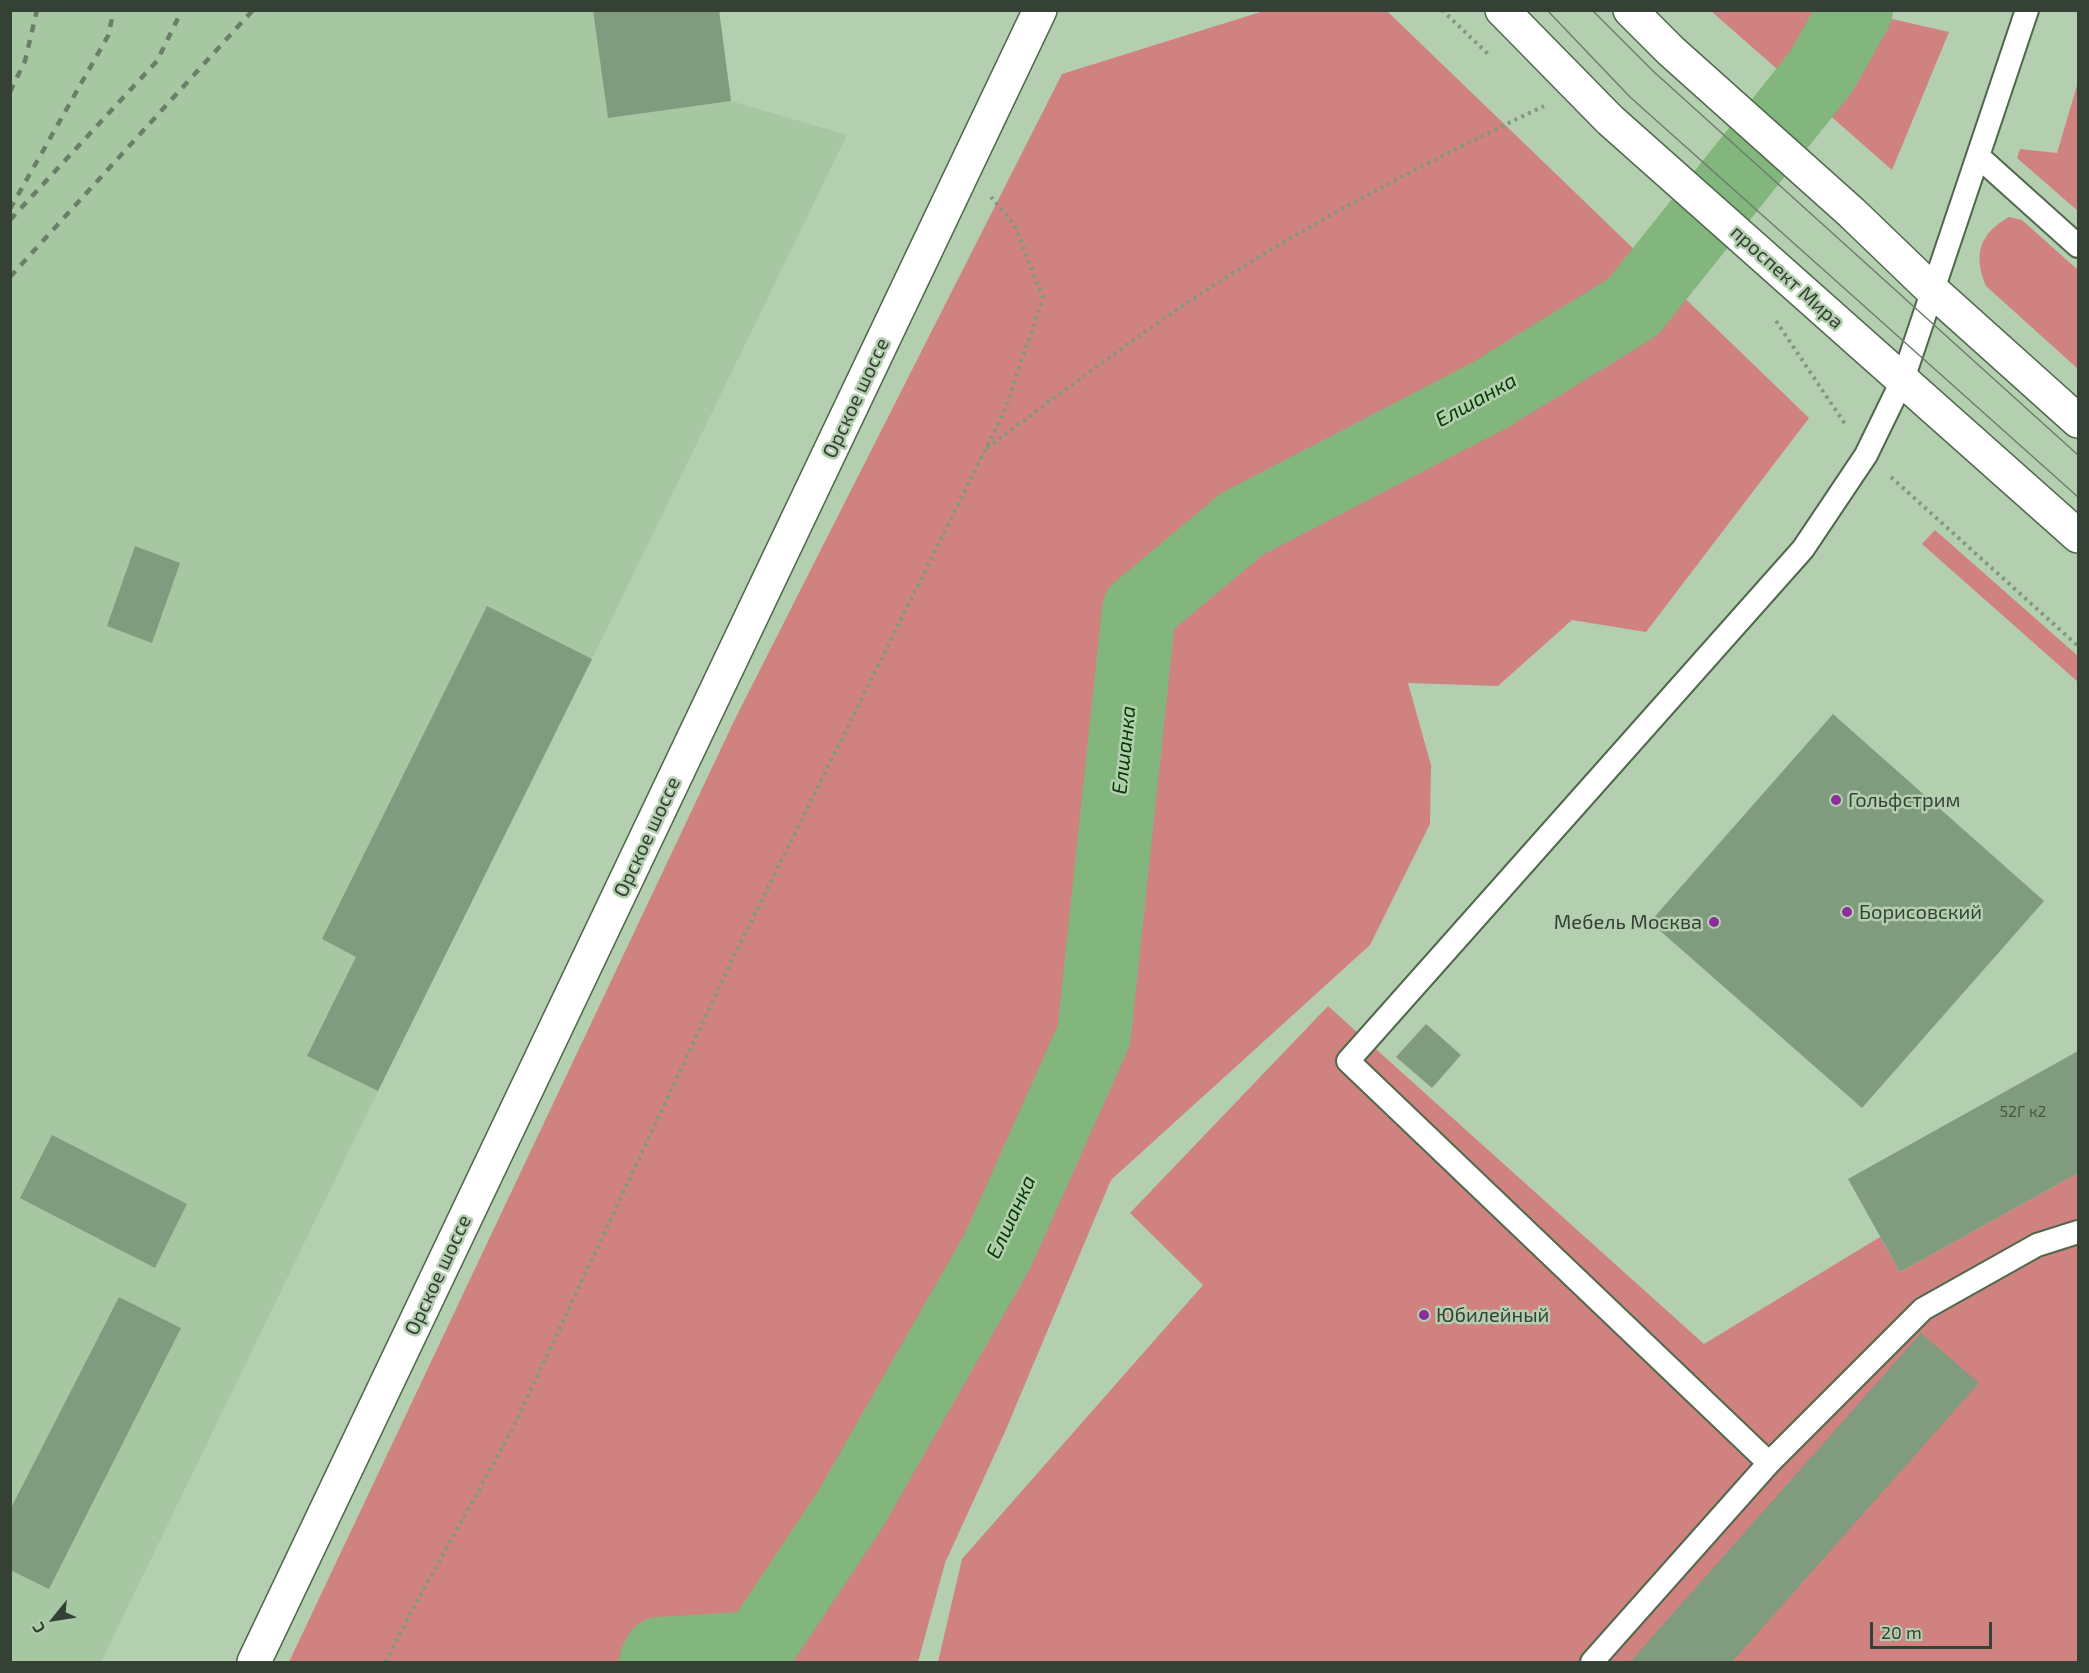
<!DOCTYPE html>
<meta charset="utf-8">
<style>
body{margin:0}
#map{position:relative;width:2089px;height:1673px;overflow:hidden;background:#b4cfb0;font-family:"Exo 2",sans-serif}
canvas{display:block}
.frame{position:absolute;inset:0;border:12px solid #354134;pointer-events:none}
.north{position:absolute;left:24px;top:1589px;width:60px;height:60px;-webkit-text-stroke:4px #b4cfb0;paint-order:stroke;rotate:240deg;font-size:16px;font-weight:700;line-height:24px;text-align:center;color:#354134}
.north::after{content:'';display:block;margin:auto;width:21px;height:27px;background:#354134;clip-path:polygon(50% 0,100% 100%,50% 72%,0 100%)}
.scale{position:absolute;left:1870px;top:1622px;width:122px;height:27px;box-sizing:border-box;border:3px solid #354134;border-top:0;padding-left:8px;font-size:18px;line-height:21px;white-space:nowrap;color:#354134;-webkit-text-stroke:4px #b4cfb0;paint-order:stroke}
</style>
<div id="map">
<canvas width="2089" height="1673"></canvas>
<div class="frame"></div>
<div class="north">С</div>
<div class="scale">20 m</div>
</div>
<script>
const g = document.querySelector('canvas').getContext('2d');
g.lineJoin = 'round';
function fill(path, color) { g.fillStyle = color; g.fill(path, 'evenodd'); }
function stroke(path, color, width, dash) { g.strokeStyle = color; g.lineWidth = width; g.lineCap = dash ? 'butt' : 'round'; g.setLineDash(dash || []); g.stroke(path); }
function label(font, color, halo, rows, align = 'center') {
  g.font = font + ' "Exo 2",sans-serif'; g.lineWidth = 5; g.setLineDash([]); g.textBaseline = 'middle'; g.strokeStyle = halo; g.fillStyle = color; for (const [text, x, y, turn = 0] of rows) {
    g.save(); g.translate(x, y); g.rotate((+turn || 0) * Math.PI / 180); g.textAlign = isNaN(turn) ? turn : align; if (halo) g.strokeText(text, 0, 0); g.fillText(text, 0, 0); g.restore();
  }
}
fill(new Path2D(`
 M11 11H719L731 101 847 135 592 659 378 1091 101 1662H11Z`), '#a6c7a2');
fill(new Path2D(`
 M1267 10 1387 11 1809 418 1646 632 1572 620 1498 686 1408 683 1431 765 1430 824 1370 945 1111 1180 1004 1434 945 1563 918 1662H289L735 719 1062 74Z
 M1711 11H1878L1879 16 1949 32 1892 170Z
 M2078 82V211L2017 158 2020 149 2057 153Z
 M2009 217 2022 220 2078 270V369L1986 286C1973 255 1979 234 2009 217Z
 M1935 530 2078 656V682L1922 544Z
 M1328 1006 1704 1344 1880 1237 1900 1272 2078 1173V1662H938L962 1559 1203 1285 1130 1213Z`), '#d08280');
stroke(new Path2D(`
 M656 1662 660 1654 758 1648 850 1510 998 1250 1094 1035 1139 610 1242 524 1490 395 1633 307 1821 72 1856 10`), '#82b67d', 74);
fill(new Path2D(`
 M593 10H719L731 101 608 118Z
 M135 546 180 563 152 643 107 626Z
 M487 606 592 659 378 1091 307 1056 356 957 322 939Z
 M1833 714 2044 901 1862 1108 1650 922Z
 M1426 1024 1461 1055 1432 1088 1396 1057Z
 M2078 1051V1173L1900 1272 1848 1179Z
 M52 1135 187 1204 155 1268 20 1198Z
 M119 1297 181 1328 49 1589 10 1570V1510Z
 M1921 1333 1979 1383 1732 1662H1630Z`), '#809b7d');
const service = new Path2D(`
 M1979 157 2078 246
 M1769 1463 1348 1061 1803 549 1866 455 1903 379 2027 10
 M1592 1662 1769 1463 1923 1309 2037 1245 2078 1232`);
const primary = new Path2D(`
 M1502 10 1610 120 2078 536
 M1630 10 1671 51 1852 213 1932 290 2078 421
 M254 1662 1040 10`);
stroke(service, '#50694d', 26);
stroke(primary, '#50694d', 36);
stroke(new Path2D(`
 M1442 10 1489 55
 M1776 321 1845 424
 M987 448C1077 381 1166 313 1262 255 1353 200 1448 152 1544 106
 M1891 477 2078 646
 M386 1662 410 1614 513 1428 732 960 1004 412 1043 298 1014 224 991 197`), '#82977f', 4, [3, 4.5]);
stroke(service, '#fff', 22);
stroke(primary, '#fff', 33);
stroke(new Path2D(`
 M1547 10 1630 97 2078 497
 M1592 10 1653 71 2078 455`), '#6b7e69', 1.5);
stroke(new Path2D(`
 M10 92 25 61 37 10
 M10 209 108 36 114 10
 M10 220 157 61 182 10
 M10 277 253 10`), '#6b7e69', 4.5, [8, 8]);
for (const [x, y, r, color] of [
 [1836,800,6,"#8b2e99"],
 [1847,912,6,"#8b2e99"],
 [1714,922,6,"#8b2e99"],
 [1424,1315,6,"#8b2e99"]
]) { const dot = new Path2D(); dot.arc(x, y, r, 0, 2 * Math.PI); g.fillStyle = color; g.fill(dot); stroke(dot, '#b4cfb0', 2); }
label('16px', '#485846', null, [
 ["52Г к2",2023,1112]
]);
label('20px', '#354134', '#b4cfb0', [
 ["проспект Мира",1787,277,42],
 ["Орское шоссе",856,398,-65],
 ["Орское шоссе",647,837,-65],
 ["Орское шоссе",438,1275,-65]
]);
label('20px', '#354134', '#b4cfb0', [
 ["Гольфстрим",1848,800],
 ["Борисовский",1859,912],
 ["Мебель Москва",1702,922,"right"],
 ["Юбилейный",1436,1315]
], 'left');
label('italic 21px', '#033b01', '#b4cfb0', [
 ["Елшанка",1476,400,-29],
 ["Елшанка",1124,750,-84],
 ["Елшанка",1011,1217,-65]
]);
</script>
